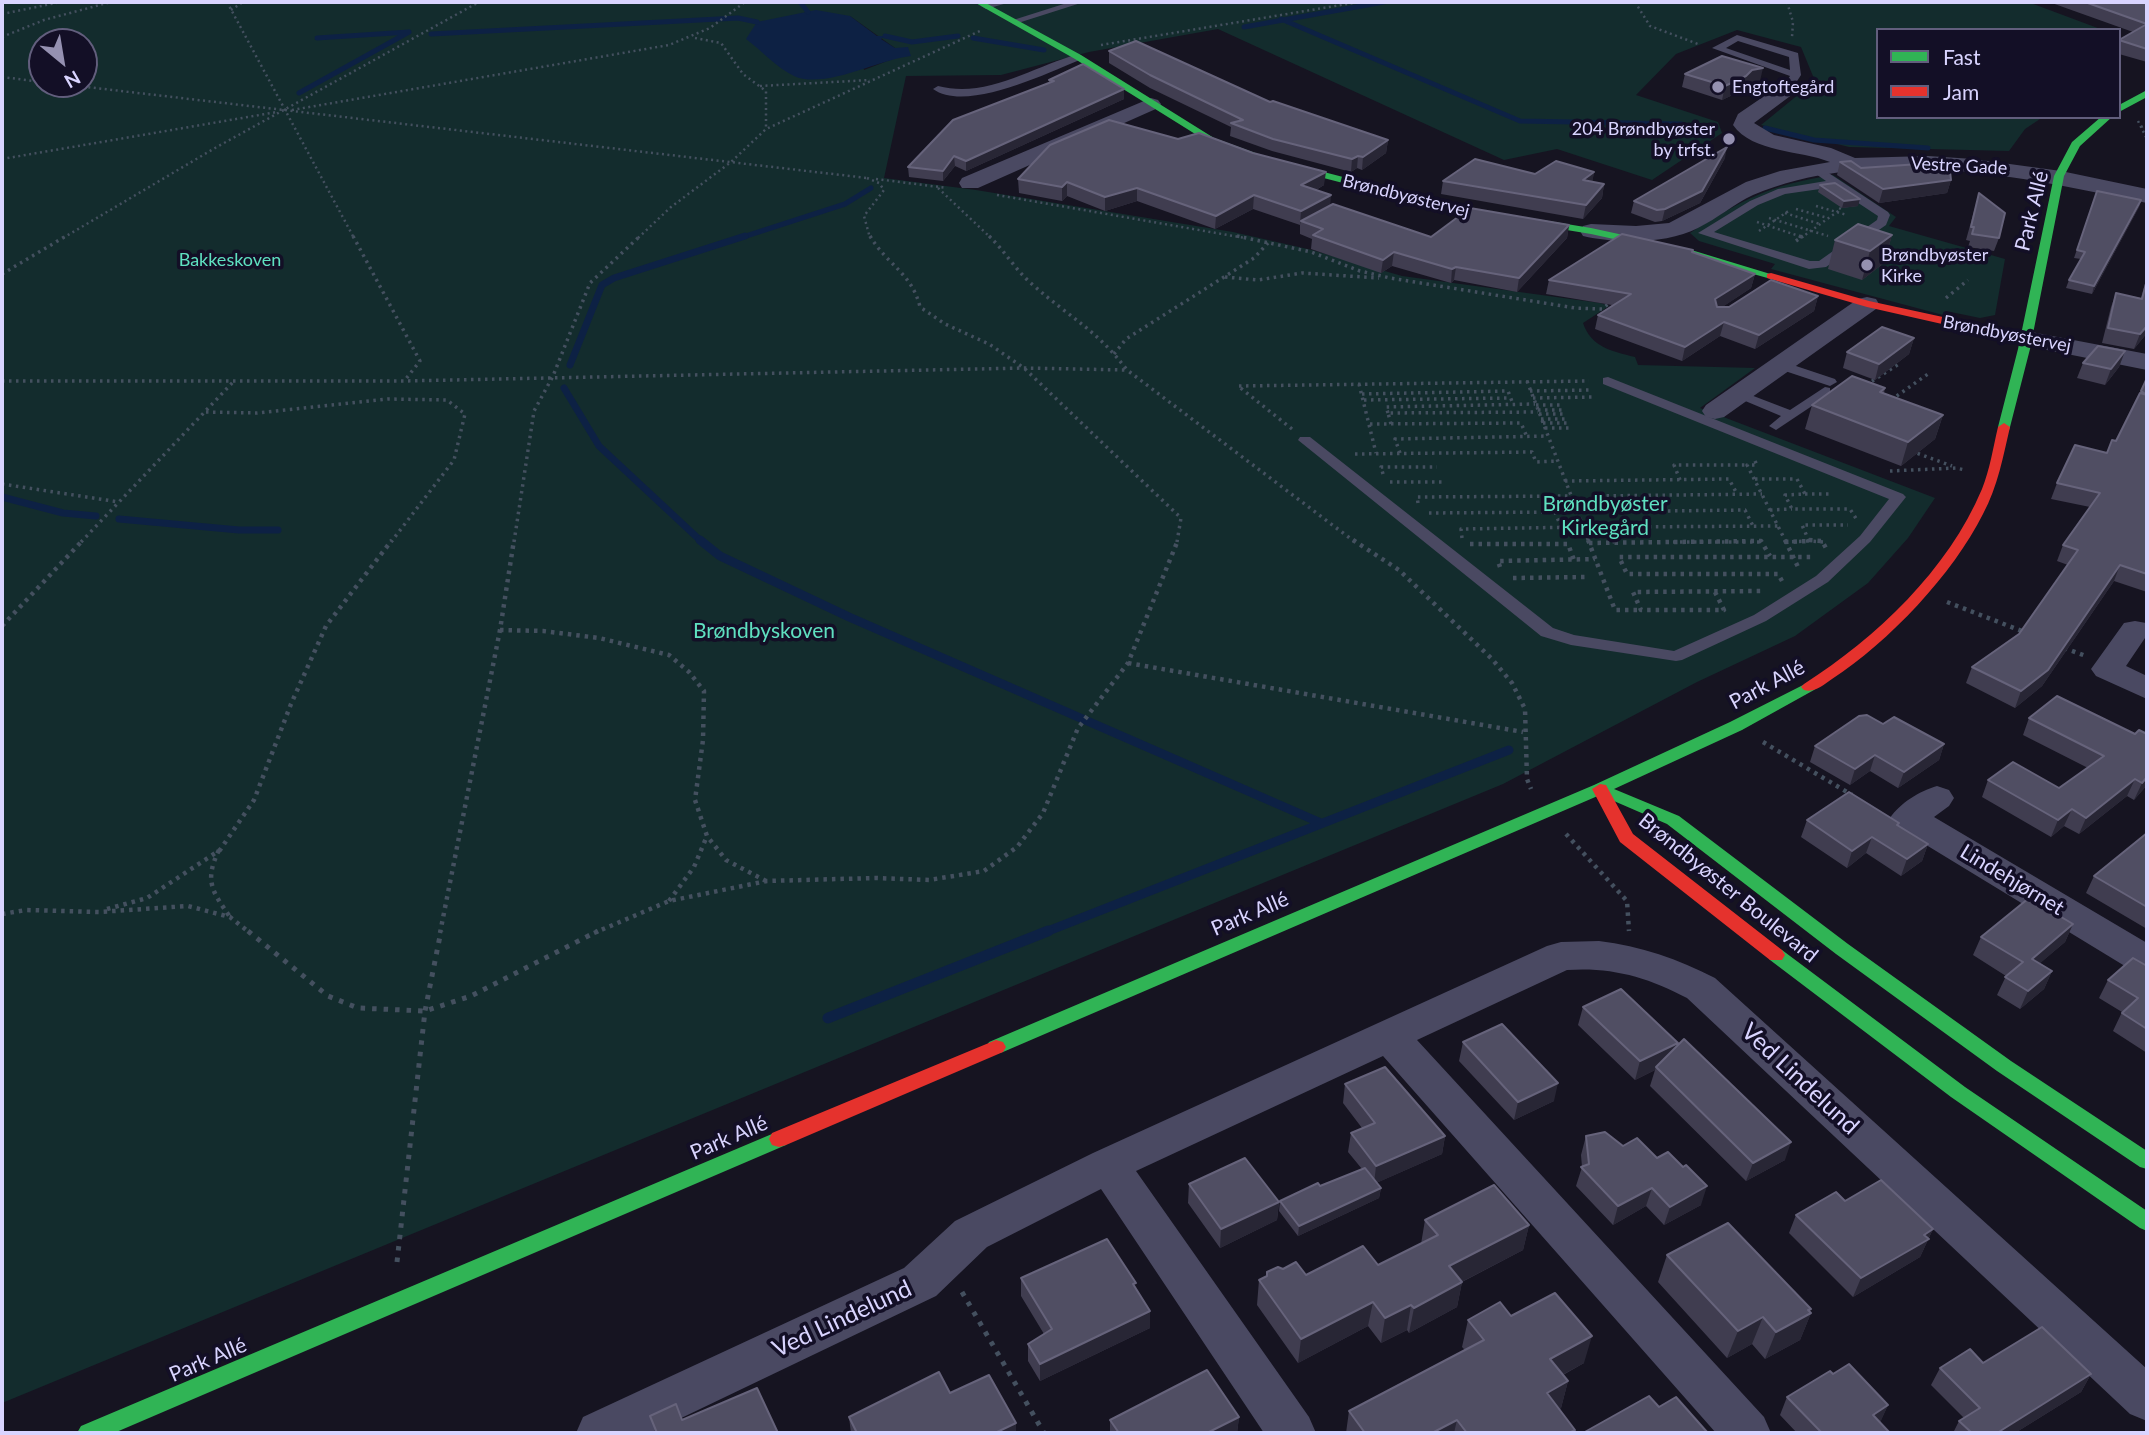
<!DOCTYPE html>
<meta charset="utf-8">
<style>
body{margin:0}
#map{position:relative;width:2149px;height:1435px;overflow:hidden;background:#161421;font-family:Lato,sans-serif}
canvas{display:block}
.frame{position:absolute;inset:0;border:4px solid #d9d4ff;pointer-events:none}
.legend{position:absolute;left:1876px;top:28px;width:245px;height:91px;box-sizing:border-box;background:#130f26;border:2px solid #625e7d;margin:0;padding:9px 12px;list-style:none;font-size:21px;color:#d9d4ff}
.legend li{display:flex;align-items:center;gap:14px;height:35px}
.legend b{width:35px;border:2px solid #625e7d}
.north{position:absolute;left:28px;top:28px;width:70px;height:70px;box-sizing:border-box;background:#130f26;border:2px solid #625e7d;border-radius:50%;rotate:150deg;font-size:19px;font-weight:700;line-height:28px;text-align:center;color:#d9d4ff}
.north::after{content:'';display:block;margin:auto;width:24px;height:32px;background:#9591b1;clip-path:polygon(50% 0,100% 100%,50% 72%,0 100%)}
</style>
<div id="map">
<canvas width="2149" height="1435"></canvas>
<div class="frame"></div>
<ul class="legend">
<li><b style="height:9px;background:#30b455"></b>Fast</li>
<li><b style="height:9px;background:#e5322d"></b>Jam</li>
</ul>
<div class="north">N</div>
</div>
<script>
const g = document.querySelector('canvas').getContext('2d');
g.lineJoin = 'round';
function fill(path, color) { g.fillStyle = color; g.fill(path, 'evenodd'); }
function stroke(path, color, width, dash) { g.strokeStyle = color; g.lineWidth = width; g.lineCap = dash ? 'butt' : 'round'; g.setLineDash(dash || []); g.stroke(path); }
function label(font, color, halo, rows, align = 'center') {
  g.font = font + ' Lato,sans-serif'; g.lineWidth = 7; g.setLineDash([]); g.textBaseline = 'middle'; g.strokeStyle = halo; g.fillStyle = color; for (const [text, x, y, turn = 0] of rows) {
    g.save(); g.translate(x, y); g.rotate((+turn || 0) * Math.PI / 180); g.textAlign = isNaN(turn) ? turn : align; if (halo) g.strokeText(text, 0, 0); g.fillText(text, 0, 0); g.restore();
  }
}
fill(new Path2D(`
 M2 2H2028L2103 30H1878V117H2043L2025 129 2009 151 1849 147 1761 125 1815 81 1801 47 1737 30 1676 54 1636 95 1718 122 1722 133 1652 180 1557 149 1504 160 1218 29 1089 52 1001 75 906 76 884 178 976 190 1233 232 1312 250 1402 276 1600 303 1609 306 1583 323C1591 347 1611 351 1635 357L1638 365 1755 368 1700 408 1935 498 1908 538 1868 583 1795 636 1697 682 1503 784 2 1403ZM850 16 895 48V58L864 70ZM42 42H84V84H42Z
 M1833 175 1896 217 1889 226 2005 259 1995 315 1980 318 1946 311 1943 315 1771 269 1775 264 1699 241 1690 233C1744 199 1769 185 1833 175Z`), '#132c2d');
fill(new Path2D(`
 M816 10 850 16 877 36H885L881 39 895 48 908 47 911 56C880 59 824 90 794 76 777 68 761 50 746 39L757 22Z`), '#0d2144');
stroke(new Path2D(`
 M800 2 808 12
 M1281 19 1520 121 1682 124
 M1244 27 1384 2
 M431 34 738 18 757 22
 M885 36 912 42 958 36
 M317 38 409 32
 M973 38 1044 50
 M299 93 409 32
 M1765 128 1814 140 1928 148
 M740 238 845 204 871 188`), '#0d2144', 5);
stroke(new Path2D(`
 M570 365 602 285 614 278 745 236
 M564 388 599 446 702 542
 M2 497 63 513 96 516
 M119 519 239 530H278`), '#0d2144', 7);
stroke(new Path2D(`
 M700 540 720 556 849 617 1321 823
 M1043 933 1509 750`), '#0d2144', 9);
stroke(new Path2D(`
 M828 1018 1048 931`), '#0d2144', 11);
stroke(new Path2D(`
 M227 2 354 238
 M1635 2 1650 26 1698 44
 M1787 2 1793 22 1792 37
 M231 10 243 2
 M2 14 61 2
 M2 37 44 20 111 2
 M695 38 721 43 743 74 766 91V129
 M1101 45 1359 2
 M2 77 42 82
 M61 84 867 178
 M760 86 870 80
 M292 110 669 45 710 28 745 2
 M2138 121 2147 139
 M2141 127 2147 124
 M2 159 277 112
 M867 178 879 183 884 190 864 216 870 238
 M876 179 947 188
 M938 188 991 238
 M997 195 1245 238
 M1816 206 1847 215
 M1796 209 1828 218
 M1785 213 1820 224
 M1769 218 1828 236
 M1757 222 1802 237
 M1759 231 1790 210
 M63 238 215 148 479 2
 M638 238 671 207 731 162 766 129 982 30
 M1801 238 1841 209 1839 208`), '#44505f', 2.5, [2, 3.5]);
stroke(new Path2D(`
 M353 236 420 361 405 380
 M870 236C887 265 912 273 920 307L945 324 989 344 1024 368 1181 518 1177 542
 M989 236C1005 251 1016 271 1033 285 1069 317 1096 329 1127 370L1355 542
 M1237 236 1311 252 1360 271 1390 278 1575 308 1602 309 1611 302
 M1799 236 1802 237
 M1796 241 1803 236
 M2 274 66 236
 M1225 277 1258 280 1302 273 1379 278
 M1946 298 1968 280
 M1114 354 1126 339 1254 258 1268 243
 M2 381H404L1024 368 1127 370
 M1527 381 1589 542
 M1359 384 1376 453
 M1866 385 1899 364
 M1530 391 1592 390
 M1362 394 1508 391 1513 404
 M1533 398 1595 397
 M1364 400 1510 398
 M1891 400 1928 374
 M1536 405H1560
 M1538 410H1562
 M206 412 257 413 388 399 447 400 465 414 454 460 391 542
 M1388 413 1386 407 1535 404
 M1539 414H1565
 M1541 419H1567
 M1543 423H1569
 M1370 424 1521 423 1527 437
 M1391 424 1388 413 1538 412
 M1545 428H1569
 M1292 429 1238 386 1589 381
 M1911 451 1952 466
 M1400 453 1395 439 1548 436
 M1355 454 1532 452 1536 462 1557 461
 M1755 461 1757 465H1747L1786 542
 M1890 471 1956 468 1965 470
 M1383 474 1381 467H1437
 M1755 479H1797L1805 494 1785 495 1792 509H1850L1857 520
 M1680 480 1674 465H1747
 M1565 481 1729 479 1737 494
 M1390 482H1442
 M2 484 119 502
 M1805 494H1833
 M1418 503 1417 497 1571 496
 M1770 510 1792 509
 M1577 512 1745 510 1753 526
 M1603 512 1596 496 1762 494
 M1429 513 1555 512 1561 527
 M1462 538 1461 529 1583 527
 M81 542 234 381
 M514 542 534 411 553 376 590 283 640 236
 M1615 542 1609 527 1778 526
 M1666 542H1762
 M1785 542 1809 541
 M1823 542 1809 541 1802 525H1848`), '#44505f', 3.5, [2.5, 4.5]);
stroke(new Path2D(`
 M1353 540 1399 570 1492 659 1512 683 1525 709 1527 779 1531 789
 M1588 540 1615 610H1641
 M1614 540 1615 543
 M1785 540 1799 569
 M1809 540 1822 541 1827 550
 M1785 542 1809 541
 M1589 543 1761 541 1770 556
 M1470 544H1568L1574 560
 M1500 567 1498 561 1595 559
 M1513 578 1585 577
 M1782 581 1778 574H1627L1619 557H1814
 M1715 592 1724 610H1641L1633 592 1762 591
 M1947 602 2027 633
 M2 626 83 540
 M500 630 543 631 599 638 669 655 689 672 704 691 703 740 695 800 707 836 726 860 766 881
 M2064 648 2086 656
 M1128 663 1523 732
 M1763 742 1852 795
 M1566 834 1627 901 1629 931
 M219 850C204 881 212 891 230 917
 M669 901 694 867 707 836
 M107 909 147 898 220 850 254 800 291 704 326 626 392 540
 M2 914 26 910 99 912 188 906 230 917 250 933
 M440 933 500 630 514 540
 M594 933 669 901 767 881 875 878 929 880 984 871 1017 847 1043 813 1078 728 1128 663 1178 540`), '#44505f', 4.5, [3.5, 5]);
stroke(new Path2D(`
 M248 931 328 996 358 1008 425 1011 471 996 598 931
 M397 1262 425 1011 441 931
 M962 1292 1044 1433`), '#44505f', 5, [4.5, 7]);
fill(new Path2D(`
 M993 2H1011L986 9 981 6Z
 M1070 2H1084L1018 23 1010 21Z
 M1737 35 1798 53 1801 75 1790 92 1781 90 1790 76 1712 48ZM1738 41 1789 57 1790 70 1726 48Z
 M1078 54 1083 57 1082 59C1047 73 966 113 933 89L938 86C987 99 1032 67 1078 54Z
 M1750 85 1781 94 1782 96 1777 99 1746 90 1745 88Z
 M1813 168H1821L1888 212 1890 215 1886 225 1826 267 1809 269 1698 233 1750 201 1778 189 1826 181 1813 172ZM1834 187 1878 216 1877 220 1819 261H1810L1714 232 1758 205 1785 194Z
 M1781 361 1835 379 1837 382 1830 386 1776 368 1774 365Z
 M1608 377 1903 494 1906 497 1870 542 1828 582 1766 621 1682 660 1676 661 1571 645 1541 636 1298 440 1300 437H1310L1553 628 1574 635 1674 651 1754 615 1816 576 1860 536 1889 499 1603 384V378Z
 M1825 387 1830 388V394L1776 430 1769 426 1781 416 1731 395 1733 392H1743L1790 410Z`), '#4a4962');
fill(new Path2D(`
 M1786 84 1793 86 1796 90 1793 94 1754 123 1774 135 1831 148 1855 158 1928 156 1973 159 2061 171 2147 189V203C2046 182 1945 160 1841 172 1811 176 1781 183 1753 195 1734 204 1718 218 1698 228 1667 244 1617 244 1583 236L1580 231 1583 226 1591 224 1636 226 1669 223 1746 182 1780 171 1830 162C1800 150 1753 153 1733 125L1738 114 1779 86Z
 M1151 98 1158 100 1161 104 1158 108 978 188H962L959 183 962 178Z
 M1867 297 1876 299 1879 304 1876 309 1724 417 1715 419 1706 417 1702 411 1706 405 1858 299Z
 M2026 331 2147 354V370L2017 344 2013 339 2017 334Z
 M2135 621 2146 623 2147 635 2126 666 2147 676V699L2096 676 2091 669 2124 623Z
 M1937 786 1949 790 1954 798 1949 806 1934 817 2147 943V975L2133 971 1895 826 1890 818C1900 803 1920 791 1937 786Z
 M1599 941C1641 946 1678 959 1715 978L2147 1369V1421L2130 1414 1687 998C1647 977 1612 967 1567 970L1417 1040 1764 1417 1771 1433H1716L1383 1056 1136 1171 1309 1417 1316 1433H1264L1101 1189 987 1247 936 1296 650 1433H576L583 1417 904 1268 955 1221 1093 1153 1547 946 1561 942Z`), '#4a4962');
fill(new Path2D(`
 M974 2H984L1081 55 1214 138 1266 157 1451 205 1591 228 1688 249 1777 276 1771 279 1686 255 1591 234 1451 211 1258 161 1208 142 1075 59Z
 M2147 90V97L2119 112V105Z
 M2101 117H2112L2080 146 2064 176 2030 349 2010 427 2009 430H1999L1998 427 2018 349 2054 176 2072 142Z
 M1809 682 1814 684 1817 687 1814 690 1742 730 1614 789 1679 816 1848 944 2011 1061 2147 1151V1169L2140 1167 1997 1071 1836 954 1667 824 1600 795 1003 1052 996 1054 989 1052 986 1047 989 1042 1594 785 1730 722Z
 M1776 948 1782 950 1965 1087 2147 1211V1231L2140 1228 1951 1097 1770 960 1767 955 1770 950Z
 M779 1131 786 1133 789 1139 786 1145 114 1433H77L81 1426Z`), '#30b455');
fill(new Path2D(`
 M1771 273 1869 301 2026 335 2032 339 2026 343 1867 307 1767 278V274Z
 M2004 423 2010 427C2003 457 1998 486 1983 514 1953 574 1889 642 1832 679 1823 685 1815 693 1804 690L1801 687 1804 684C1876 638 1948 570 1982 489 1990 469 1993 448 1998 427Z
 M1600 784 1606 785 1633 834 1782 950 1785 955 1782 960H1770L1620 842 1592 789Z
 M996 1040 1003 1042 1006 1047 1003 1052 786 1145 779 1147 772 1145 769 1139 772 1133Z`), '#e5322d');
fill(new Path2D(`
 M2049 2H2147V62L2119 54V40L2133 32Z
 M1109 51 1388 140 1386 153 1362 170 1357 168 1351 172 1272 151 1230 136 1231 127 1150 88 1109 63Z
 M1685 74 1760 81 1749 83 1743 90 1722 100 1682 87Z
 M1049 80 1124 89V99L966 171 955 166 943 181 909 177 908 167 1049 84Z
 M1725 158 1700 203 1662 221 1655 222 1631 213 1634 201Z
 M1840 162 1861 168 1951 180 1947 193 1879 203 1837 175Z
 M1594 172 1592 182 1604 184 1602 198 1583 219 1441 194 1443 181 1535 174Z
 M1018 179 1324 185 1316 190 1330 206 1431 237 1569 225 1567 238 1517 292 1454 280 1451 283 1392 266 1381 273 1311 249 1312 239 1300 234V225L1253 209 1215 229 1137 201 1105 211 1067 196 1062 201 1019 193Z
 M1820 185 1858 206 1842 208 1818 192Z
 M2097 191 2141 200 2139 207 2092 294 2066 288 2069 280 2081 259 2074 258Z
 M1979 193 1999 238 1994 251 1968 247 1970 241 1966 240Z
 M1892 235 1884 263 1862 280 1828 269 1835 240Z
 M1692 253 1755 274 1751 288 1722 307 1818 296 1814 311 1755 349 1720 336 1682 361 1595 329 1598 315 1612 305 1546 294 1549 280Z
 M2147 276V333L2134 349 2102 343 2111 307 2116 293 2141 298Z
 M1914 338 1909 354 1875 380 1843 368 1847 352Z
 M2125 351 2119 367 2105 385 2077 378 2083 363Z
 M2147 378V592L2114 581 2042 686 2015 708 1966 683 1972 667 2019 634 2068 565 2057 561 2063 545 2090 507 2051 499 2057 483 2107 453 2116 441Z
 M1885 388 1884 393 1943 415 1935 439 1901 466 1805 429 1812 405Z
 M2057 696 2147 785 2134 800 2127 796 2079 834 2064 826 2051 837 1982 797 1988 780 2059 788 2088 768 2023 735 2029 718Z
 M1883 724 1944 744 1939 760 1898 788 1870 771 1850 785 1810 762 1815 746Z
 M1807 820 1899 823 1898 826 1928 844 1922 861 1901 876 1866 853 1847 868 1801 837Z
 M2147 833V929L2086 893 2094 876Z
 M2073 924 2065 942 2040 963 2052 971 2044 989 2020 1009 1997 995 2006 976 1973 955 1981 937Z
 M2147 966V1053L2113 1031 2122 1012 2099 998 2108 980Z
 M1583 1007 1677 1045 1785 1160 1746 1181 1650 1086 1655 1070 1635 1080 1578 1025Z
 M1463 1042 1554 1101 1514 1120 1459 1061Z
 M1345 1084 1445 1136 1442 1154 1376 1183 1381 1188 1379 1198 1298 1236 1279 1211 1280 1201 1362 1169 1348 1152 1351 1133 1362 1128 1343 1103Z
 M1586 1136 1623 1146 1701 1205 1664 1225 1646 1206 1613 1225 1576 1186 1582 1167 1581 1155Z
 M1189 1184 1279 1202 1277 1220 1220 1248 1188 1203Z
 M1796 1215 1933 1229 1920 1257 1853 1297 1789 1233Z
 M1425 1220 1529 1225 1523 1250 1462 1282 1457 1307 1409 1333 1407 1330 1381 1343 1368 1326 1298 1363 1257 1305 1259 1280 1267 1276 1306 1275 1378 1265 1421 1244Z
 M1667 1255 1811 1309 1810 1311 1811 1313 1800 1340 1765 1359 1752 1344 1727 1358 1658 1282Z
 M1021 1278 1136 1289 1150 1328 1040 1381 1028 1361V1344L1044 1334 1021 1296Z
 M1511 1316 1584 1363 1563 1375 1568 1381 1561 1408 1559 1409 1575 1430 1574 1433H1346L1349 1411 1465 1350 1462 1347 1468 1320Z
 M1983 1363 2091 1374 2081 1392 2015 1433H1953L1959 1421 1964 1418 1931 1385 1940 1368Z
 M1833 1374 1888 1405 1880 1422 1890 1433H1797L1780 1415 1787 1397Z
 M950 1393 1016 1433H851L849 1417Z
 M1239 1417 1237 1433H1110V1420Z`), '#403d50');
fill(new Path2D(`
 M1763 68 1760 81 1749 83 1743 90 1722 100 1725 86 1752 70Z
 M1124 89V99L966 171V161Z
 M1388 140 1386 153 1362 170 1363 157Z
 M1727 147 1725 158 1700 203 1662 221 1665 209Z
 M954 156 955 166 943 181V171Z
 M1358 156 1357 168 1351 172 1352 159Z
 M1326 172 1324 185 1300 199 1301 185Z
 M1594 172 1592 185 1583 180Z
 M1951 180 1947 193 1879 203 1883 189Z
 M1067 182V196L1062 201V187Z
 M1604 184 1602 198 1583 219 1586 205Z
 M1137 188V201L1105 211V197Z
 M1254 195 1253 209 1215 229 1216 216Z
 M1331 195 1330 209 1301 221 1300 225 1301 211Z
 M1860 199 1858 206 1842 208 1844 201Z
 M2141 200 2139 207 2092 294 2094 286Z
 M1569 225 1567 238 1517 292 1519 278Z
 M1892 235 1884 263 1862 280 1870 251Z
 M1394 252 1392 266 1381 273 1383 260Z
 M1456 267 1454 280 1451 283 1452 269Z
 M1755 274 1751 288 1712 314 1715 299Z
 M1818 296 1814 311 1755 349 1759 335Z
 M1724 322 1720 336 1682 361 1685 347Z
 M2147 326V333L2134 349 2140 334Z
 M1914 338 1909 354 1875 380 1879 364Z
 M2125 351 2119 367 2105 385 2111 369Z
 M1943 415 1935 439 1901 466 1908 442Z
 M2120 565 2114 581 2042 686 2015 708 2021 691Z
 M1944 744 1939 760 1898 788 1904 772Z
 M1875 755 1870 771 1850 785 1855 769Z
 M2147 777V785L2134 800 2142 783Z
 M2135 779 2127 796 2079 834 2086 818Z
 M2072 809 2064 826 2051 837 2058 820Z
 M1872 837 1866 853 1847 868 1852 851Z
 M1928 844 1922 861 1901 876 1907 859Z
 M2073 924 2065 942 2024 977 2032 959Z
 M2052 971 2044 989 2020 1009 2028 991Z
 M1678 1043 1673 1061 1656 1067 1655 1070 1635 1080 1640 1061Z
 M1558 1083 1554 1101 1514 1120 1518 1102Z
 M1445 1136 1442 1154 1374 1184 1376 1166Z
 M1791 1142 1785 1160 1746 1181 1753 1163Z
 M1707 1186 1701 1205 1664 1225 1670 1207Z
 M1381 1188 1379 1198 1298 1236 1299 1226Z
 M1652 1188 1646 1206 1613 1225 1618 1206Z
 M1279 1202 1277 1220 1220 1248 1221 1229Z
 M1529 1225 1523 1250 1444 1291 1449 1266Z
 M1933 1229 1920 1257 1853 1297 1861 1278Z
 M1462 1282 1457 1307 1409 1333 1414 1308Z
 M1373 1302 1368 1326 1298 1363 1301 1339Z
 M1411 1305 1407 1330 1381 1343 1385 1318Z
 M1811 1309 1808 1314 1811 1313 1800 1340 1765 1359 1776 1332Z
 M1150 1311V1328L1040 1381V1364Z
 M1763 1317 1752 1344 1727 1358 1738 1331Z
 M1592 1336 1584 1363 1542 1386 1550 1359Z
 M2091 1374 2081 1392 2015 1433H1997Z
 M1568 1381 1561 1408 1539 1420 1547 1393Z
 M1888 1405 1880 1423 1873 1415Z
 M1239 1417 1237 1433H1207Z
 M1457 1420 1454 1433H1432Z
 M1016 1423V1433H995Z`), '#282635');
const building = new Path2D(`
 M2085 2H2147V49L2119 40 2147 24Z
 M1136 41 1270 102 1273 101 1388 140 1363 157 1358 156 1352 159 1273 139 1231 123 1243 120 1150 75 1109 51Z
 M1722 56 1763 68 1752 70 1746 76 1725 86 1685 74Z
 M1083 64 1124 89 966 161 954 156 943 171 908 167 953 120 1054 81 1049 80Z
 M1109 120 1178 139 1199 133 1253 153 1326 172 1301 185 1331 195 1301 211 1254 195 1216 216 1137 188 1105 197 1067 182 1062 187 1018 179 1050 145Z
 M1727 147 1702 191 1665 209 1657 210 1634 201Z
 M1475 159 1535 174 1556 161 1594 172 1583 180 1604 184 1586 205 1443 181Z
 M1851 161 1861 168 1949 162 1951 180 1883 189 1840 162Z
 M1835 183 1860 199 1844 201 1820 185Z
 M2097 191 2141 200 2094 286 2069 280 2085 252 2077 250Z
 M1979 193 2005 213 1999 238 1972 234 1974 227H1971Z
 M1333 204 1431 237 1470 208 1569 225 1519 278 1456 267 1452 269 1394 252 1383 260 1313 235 1323 229 1301 221Z
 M1858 224 1892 235 1870 251 1835 240Z
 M1622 234 1693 250 1692 252 1755 274 1715 299 1717 307H1729L1771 280 1818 296 1759 335 1724 322 1685 347 1598 315 1631 294 1549 280Z
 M2147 280V326L2140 334 2108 328 2116 293 2142 299Z
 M1882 327 1914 338 1879 364 1847 352Z
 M2098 346 2125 351 2111 369 2083 363Z
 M1852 376 1885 388 1880 392 1943 415 1908 442 1812 405Z
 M2147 378V574L2120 565 2048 670 2021 691 1972 667 2019 634 2078 550 2063 545 2100 493 2057 483 2075 445 2107 453 2112 440 2116 441 2140 393 2147 395 2141 391Z
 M2057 696 2135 734 2139 730 2147 734V777L2142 783 2135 779 2086 818 2072 809 2058 820 1988 780 2013 762 2059 788 2104 756 2029 718Z
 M1867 715 1883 724 1894 717 1944 744 1904 772 1875 755 1855 769 1815 746 1859 716Z
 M1849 792 1899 823 1897 825 1928 844 1907 859 1872 837 1852 851 1807 820Z
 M2147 833V907L2094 876Z
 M2029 898 2073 924 2032 959 2052 971 2028 991 2005 977 2023 962 1981 937Z
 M2133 958 2147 966V1029L2122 1013 2138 998 2108 980Z
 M1621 989 1678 1043 1640 1061 1583 1007Z
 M1502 1024 1558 1083 1518 1102 1463 1042Z
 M1684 1039 1791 1142 1753 1163 1656 1067Z
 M1385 1067 1445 1136 1376 1166 1351 1133 1375 1123 1345 1084Z
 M1605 1132 1623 1146 1637 1138 1657 1158 1668 1152 1683 1167 1686 1165 1707 1186 1670 1207 1652 1188 1618 1206 1581 1167 1589 1164 1586 1136Z
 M1245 1158 1279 1202 1221 1229 1189 1184Z
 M1365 1168 1381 1188 1299 1226 1280 1201 1318 1183 1320 1186Z
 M1881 1180 1933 1229 1924 1235 1929 1239 1861 1278 1796 1215 1836 1192 1845 1201Z
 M1494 1185 1529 1225 1449 1266 1462 1282 1414 1308 1411 1305 1385 1318 1373 1302 1301 1339 1259 1280 1267 1276V1272L1278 1267 1283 1269 1296 1262 1306 1275 1363 1246 1378 1265 1438 1235 1425 1220Z
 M1728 1223 1811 1309 1808 1310 1811 1313 1776 1332 1763 1317 1738 1331 1667 1255Z
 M1107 1239 1136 1283 1133 1284 1150 1311 1040 1364 1028 1344 1052 1329 1021 1278Z
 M1555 1293 1592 1336 1550 1359 1568 1381 1547 1393 1575 1430 1569 1433H1467L1457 1420 1432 1433H1365L1349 1411 1484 1340 1468 1320 1500 1302 1511 1316Z
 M2042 1327 2091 1374 1997 1433H1972L1959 1421 1980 1408 1940 1368 1970 1349 1983 1363Z
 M1849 1364 1888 1405 1873 1415 1890 1433H1822L1787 1397 1830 1371 1833 1374Z
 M1207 1370 1239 1417 1207 1433H1119L1110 1420Z
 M939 1372 950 1393 989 1375 1016 1423 995 1433H857L849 1417Z
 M757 1388 778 1433H657L650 1416 676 1404 682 1420Z
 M1649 1396 1659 1407 1676 1397 1707 1432 1705 1433H1583Z`);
fill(building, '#504e63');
stroke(building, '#66637b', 2);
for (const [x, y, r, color] of [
 [1718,87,7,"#9591b1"],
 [1729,139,7,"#9591b1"],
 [1867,265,7,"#9591b1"]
]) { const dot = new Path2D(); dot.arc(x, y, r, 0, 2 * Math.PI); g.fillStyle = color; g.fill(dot); stroke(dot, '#130f26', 2.5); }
label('18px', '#d9d4ff', '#130f26', [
 ["Engtoftegård",1732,87],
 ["204 Brøndbyøster",1715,129,"right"],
 ["by trfst.",1715,150,"right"],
 ["Brøndbyøster",1881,255],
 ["Kirke",1881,276]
], 'left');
label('18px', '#d9d4ff', '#130f26', [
 ["Vestre Gade",1959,166,3],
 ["Brøndbyøstervej",1406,196,14],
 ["Brøndbyøstervej",2007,334,11]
]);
label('18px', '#5fe0c0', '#130f26', [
 ["Bakkeskoven",230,260]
]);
label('21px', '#d9d4ff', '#130f26', [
 ["Park Allé",2032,211,-76],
 ["Park Allé",1767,685,-28],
 ["Lindehjørnet",2012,880,31],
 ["Brøndbyøster Boulevard",1728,888,39],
 ["Park Allé",1250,914,-23],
 ["Park Allé",729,1138,-23],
 ["Park Allé",208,1360,-23]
]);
label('21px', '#5fe0c0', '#130f26', [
 ["Brøndbyøster",1605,504],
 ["Kirkegård",1605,528],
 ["Brøndbyskoven",764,631]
]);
label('24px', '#d9d4ff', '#130f26', [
 ["Ved Lindelund",1800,1079,43],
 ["Ved Lindelund",842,1319,-25]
]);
</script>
